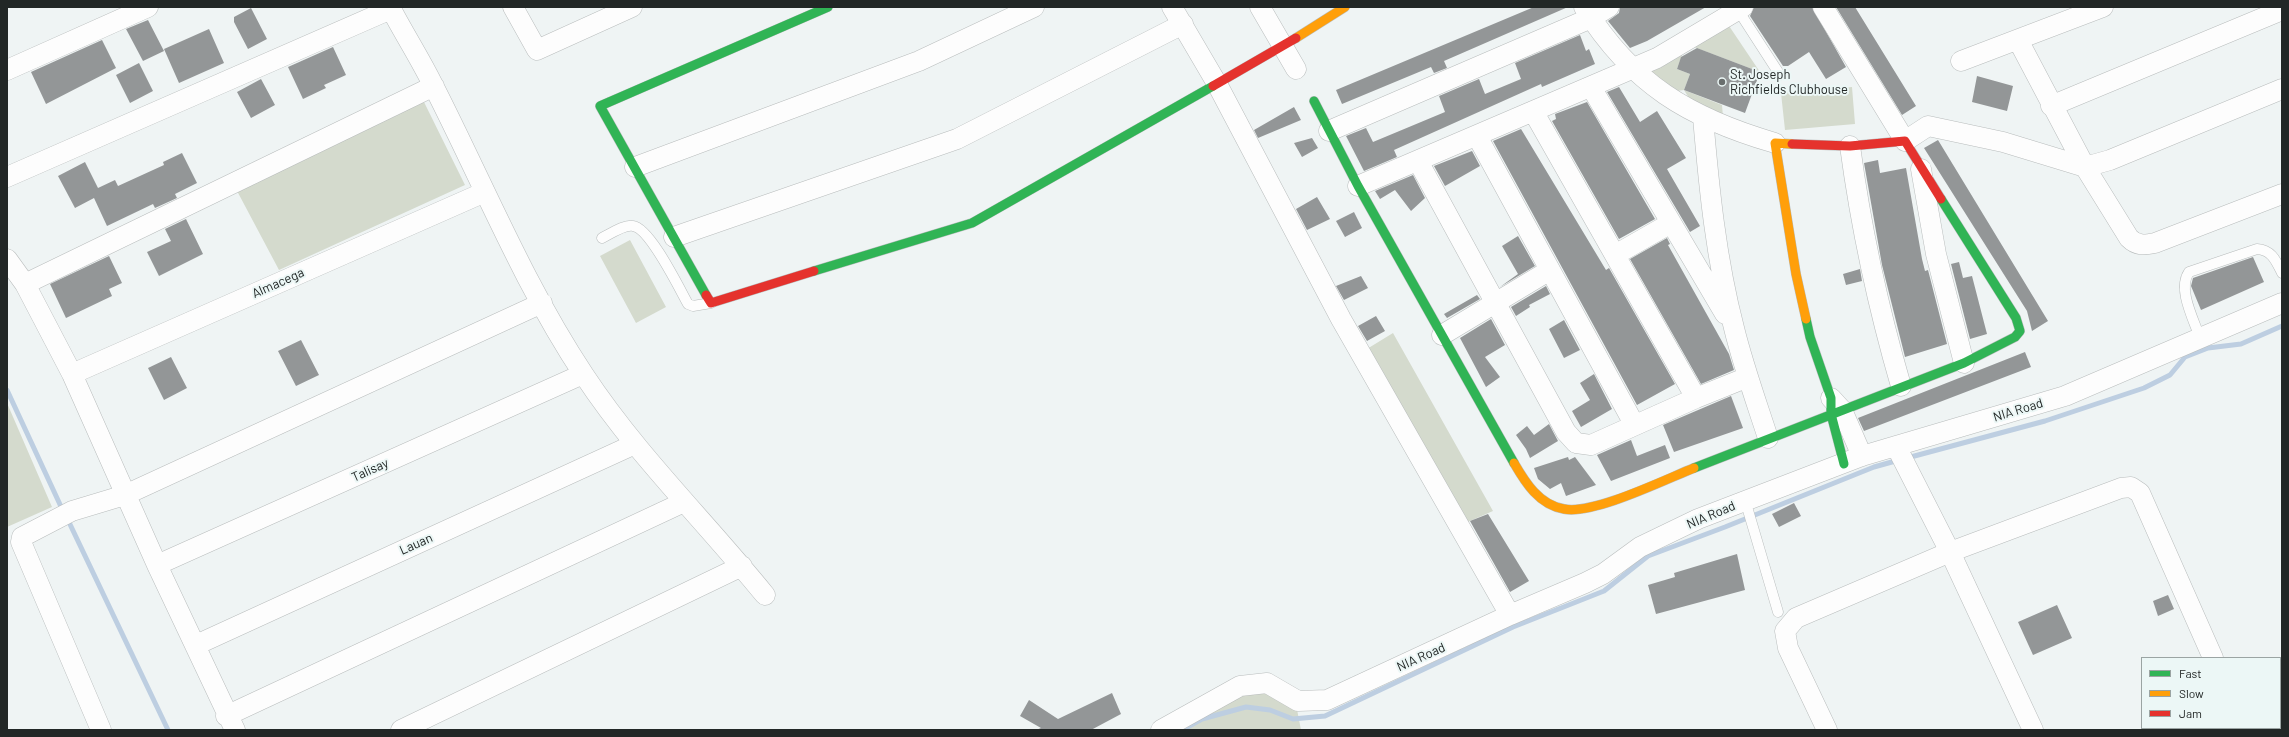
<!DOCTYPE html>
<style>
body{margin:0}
#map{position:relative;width:2289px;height:737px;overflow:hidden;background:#eff4f4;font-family:Barlow,sans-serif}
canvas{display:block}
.frame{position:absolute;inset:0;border:8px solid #222726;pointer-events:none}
.legend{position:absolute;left:2141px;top:657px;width:140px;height:72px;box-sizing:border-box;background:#ecf7f6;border:1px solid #9ba4a3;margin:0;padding:5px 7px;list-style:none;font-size:12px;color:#222726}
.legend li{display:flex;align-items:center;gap:8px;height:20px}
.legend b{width:20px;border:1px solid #9ba4a3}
</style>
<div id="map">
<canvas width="2289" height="737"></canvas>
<div class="frame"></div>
<ul class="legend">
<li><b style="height:5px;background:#30b455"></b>Fast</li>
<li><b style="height:5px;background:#ff9f0a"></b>Slow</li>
<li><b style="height:5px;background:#e5322d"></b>Jam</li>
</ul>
</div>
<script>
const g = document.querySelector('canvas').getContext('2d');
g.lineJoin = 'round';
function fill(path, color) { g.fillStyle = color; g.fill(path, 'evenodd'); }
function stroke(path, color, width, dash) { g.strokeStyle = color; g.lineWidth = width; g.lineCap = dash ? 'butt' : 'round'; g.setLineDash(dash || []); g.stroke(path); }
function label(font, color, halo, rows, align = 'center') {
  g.font = font + ' Barlow,sans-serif'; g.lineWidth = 4; g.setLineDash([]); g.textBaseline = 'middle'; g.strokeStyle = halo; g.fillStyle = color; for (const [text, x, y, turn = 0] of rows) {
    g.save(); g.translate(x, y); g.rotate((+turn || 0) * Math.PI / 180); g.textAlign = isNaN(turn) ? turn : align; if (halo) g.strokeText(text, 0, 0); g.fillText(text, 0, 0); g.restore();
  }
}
fill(new Path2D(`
 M1721 14 1760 72 1686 44 1677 69 1690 74 1684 90 1722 105 1723 117 1692 103 1684 90 1670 92 1637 65Z
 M1852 87 1855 124 1785 130 1781 93Z
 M423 100 465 185 279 270 236 189Z
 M630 240 666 307 636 323 600 256Z
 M1393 333 1493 511 1463 524 1362 352Z
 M7 403 52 507 7 527Z
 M1248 687 1295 699 1301 730H1149L1204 698Z`), '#d4dacd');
stroke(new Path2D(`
 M7 390 63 511
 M1907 458 2045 421 2144 388 2170 375 2185 357 2208 348 2241 344 2282 326
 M67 518 168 730
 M1182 730 1202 719 1246 707 1270 710 1293 719 1325 716 1513 627 1604 591 1648 556 1725 527 1874 467 1899 460`), '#bdcee1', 5);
fill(new Path2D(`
 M1534 7H1568L1444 61 1447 68 1434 73 1431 67 1342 104 1336 90Z
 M1620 7H1706L1647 41 1630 48 1608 21 1619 13Z
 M1754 7H1812L1846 67 1826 79 1809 52 1788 66H1783L1750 16Z
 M1836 7H1855L1916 106 1902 115Z
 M251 8 267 39 248 49 234 22V17Z
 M148 20 164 51 143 61 126 29Z
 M209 29 224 63 179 83 164 49Z
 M1580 35 1586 51 1589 49 1595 64 1542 87 1541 84 1394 150 1397 157 1364 171 1346 136 1366 128 1373 142 1445 112 1439 96 1479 79 1485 94 1521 79 1515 63Z
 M102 40 116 68 46 104 31 72Z
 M333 47 346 75 324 85 326 88 303 99 288 67Z
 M1697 48 1760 72 1745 113 1684 90 1690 74 1677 69 1681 57Z
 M139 63 153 91 130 103 116 75Z
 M1977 76 2013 86 2007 111 1972 102Z
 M261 79 275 105 251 118 237 92Z
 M1619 87 1640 122 1657 111 1686 158 1667 169 1700 226 1690 232 1607 92Z
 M1587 102 1655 219 1619 239 1552 121 1556 119 1555 114Z
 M1294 107 1301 120 1258 138 1254 130Z
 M1521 129 1606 270 1609 268 1675 384 1637 405 1493 141Z
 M1312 138 1318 148 1302 157 1294 143Z
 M1938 140 2048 321 2032 331 2027 311 1924 148Z
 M1472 151 1480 166 1445 186 1434 166Z
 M182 153 197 183 175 194 177 198 155 208 153 204 107 226 94 198 75 208 58 176 85 162 98 188 115 180 118 186 164 165 163 162Z
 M1878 160 1880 173 1906 168 1922 259 1925 271 1928 270 1947 344 1905 357 1882 265 1864 163Z
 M1413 175 1425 198 1411 211 1395 190 1380 199 1375 191Z
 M1317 197 1330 219 1307 230 1296 209Z
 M1354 212 1362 228 1345 237 1336 221Z
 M186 219 203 254 159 276 147 252 171 241 165 229Z
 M1518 236 1535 266 1500 287 1518 274 1502 246Z
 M1667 238 1670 244 1668 245 1729 354 1734 370 1701 384 1630 259Z
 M109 256 122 283 109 289 112 296 66 318 50 284Z
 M2253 257 2264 282 2201 310 2191 286 2193 278Z
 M1959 262 1963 278 1972 276 1987 334 1970 339 1951 264Z
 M1860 269 1862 281 1846 285 1843 274Z
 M1361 276 1368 288 1344 300 1336 286Z
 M1546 286 1550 294 1529 305 1530 307 1516 316 1511 307Z
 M1477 295 1480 299 1447 318 1444 314Z
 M1376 316 1385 331 1367 341 1358 326Z
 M1491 319 1505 345 1485 357 1500 377 1486 387 1460 338Z
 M1564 320 1580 350 1564 358 1549 329Z
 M301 340 319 375 296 386 278 351Z
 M2025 352 2031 367 1864 431 1858 418Z
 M171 357 187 388 164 400 148 368Z
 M1594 374 1612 409 1581 427 1572 411 1590 400 1580 383Z
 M1731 396 1743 428 1674 452 1663 425Z
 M1549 424 1558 441 1530 458 1526 449 1516 435 1527 426 1534 435Z
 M1631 440 1637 456 1665 445 1670 458 1611 481 1597 455Z
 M1568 457 1569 460 1575 457 1596 485 1566 496 1561 483 1550 489 1538 479 1534 468Z
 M1794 503 1801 516 1779 527 1772 514Z
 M1488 514 1529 581 1510 592 1470 521Z
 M1737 554 1745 590 1656 614 1648 585 1675 577 1674 573Z
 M2168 595 2174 609 2158 616 2153 601Z
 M2057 605 2072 638 2033 655 2018 622Z
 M1112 693 1121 714 1091 730H1036L1041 728 1020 716 1029 700 1058 719Z`), '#939697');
const lane = new Path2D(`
 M1738 10 1780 75
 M602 238C610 234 625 224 633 226 650 228 679 288 688 304L693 306 711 303
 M2200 338C2194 320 2177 289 2189 272L2257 249C2272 250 2276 261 2282 273
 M1745 500 1778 612`);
const street = new Path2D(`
 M390 7C404 34 421 60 434 87 483 183 524 285 584 375 636 454 705 521 765 595
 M513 7 537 50 632 7
 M1172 7 1216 82 1341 319 1510 615
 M1260 7 1296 69
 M1584 7C1632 84 1689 118 1775 143
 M1823 7 1905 141 1928 126 2003 142 2085 167 2129 238C2137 246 2144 245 2155 243L2282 194
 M2018 40 2085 167 2110 160 2282 89
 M1961 61 2103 7
 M7 70 148 7
 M1591 87 1725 314
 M2051 106 2282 10
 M1533 111 1696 398
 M1703 117C1709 188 1716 259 1734 328 1743 365 1756 401 1768 438
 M1329 131 1591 18 1609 7
 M1477 136 1634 424
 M1850 146C1861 228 1878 307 1901 386
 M1418 161 1566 432 1576 443 1591 445 1696 398 1748 377
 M635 167 919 61 1034 7
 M1921 169 1936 254 1964 363
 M7 177 391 9
 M1358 186 1657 58 1743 7
 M674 237 957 139 1183 24
 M1615 255 1671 223
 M7 259 25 284 72 374 157 565 235 730
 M25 284 434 86
 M1442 335 1550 270
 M72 374 485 192
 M1831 398 1842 410 1862 456
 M1896 446 1950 552 2033 730
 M157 565 583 374
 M196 645 635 444
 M226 716 684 502
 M2245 728V730
 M101 730 21 542 22 537 72 511 125 495 542 303
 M401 730 742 566
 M1161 730 1240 686 1267 683 1298 701 1327 700 1510 615 1585 583 1603 574 1640 547 1698 519 1862 456 2065 396 2282 303
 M1827 730 1788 648 1785 631 1796 618 1950 552 2121 488 2131 487 2140 493 2213 658`);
const fast = new Path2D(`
 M1314 101 1358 186 1514 463
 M814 271 972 223 1213 86
 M706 295 600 106 828 7
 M1806 319 1810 337 1831 398V414L1844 464
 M1694 468 1964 363 2015 337 2020 331 2016 318 1941 199`);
const slow = new Path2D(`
 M1296 38 1345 7
 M1792 144 1775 143 1796 274 1806 319
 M1514 463C1525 482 1539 505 1564 509 1593 515 1664 480 1694 468`);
const jam = new Path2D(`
 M1213 86 1296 38
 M1792 144 1850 146 1905 141 1941 199
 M706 295 711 303 814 271`);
stroke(lane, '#b8bcbc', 11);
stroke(street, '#b8bcbc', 21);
stroke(fast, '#b8bcbc', 10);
stroke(slow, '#b8bcbc', 10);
stroke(jam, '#b8bcbc', 10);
stroke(lane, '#fdfdfd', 10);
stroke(street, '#fdfdfd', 20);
stroke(fast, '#30b455', 9);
stroke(slow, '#ff9f0a', 9);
stroke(jam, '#e5322d', 9);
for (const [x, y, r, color] of [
 [1722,82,4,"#6a6f6e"]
]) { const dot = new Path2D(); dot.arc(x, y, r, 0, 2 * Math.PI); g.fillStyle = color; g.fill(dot); stroke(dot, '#ecf7f6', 1.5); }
label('13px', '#222726', '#ecf7f6', [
 ["St. Joseph",1730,75],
 ["Richfields Clubhouse",1730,90]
], 'left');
label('13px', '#222726', '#ecf7f6', [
 ["Almacega",278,283,-24],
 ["NIA Road",2018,410,-17],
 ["Talisay",370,470,-24],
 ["NIA Road",1711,515,-23],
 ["Lauan",416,544,-24],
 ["NIA Road",1421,657,-24]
]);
</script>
